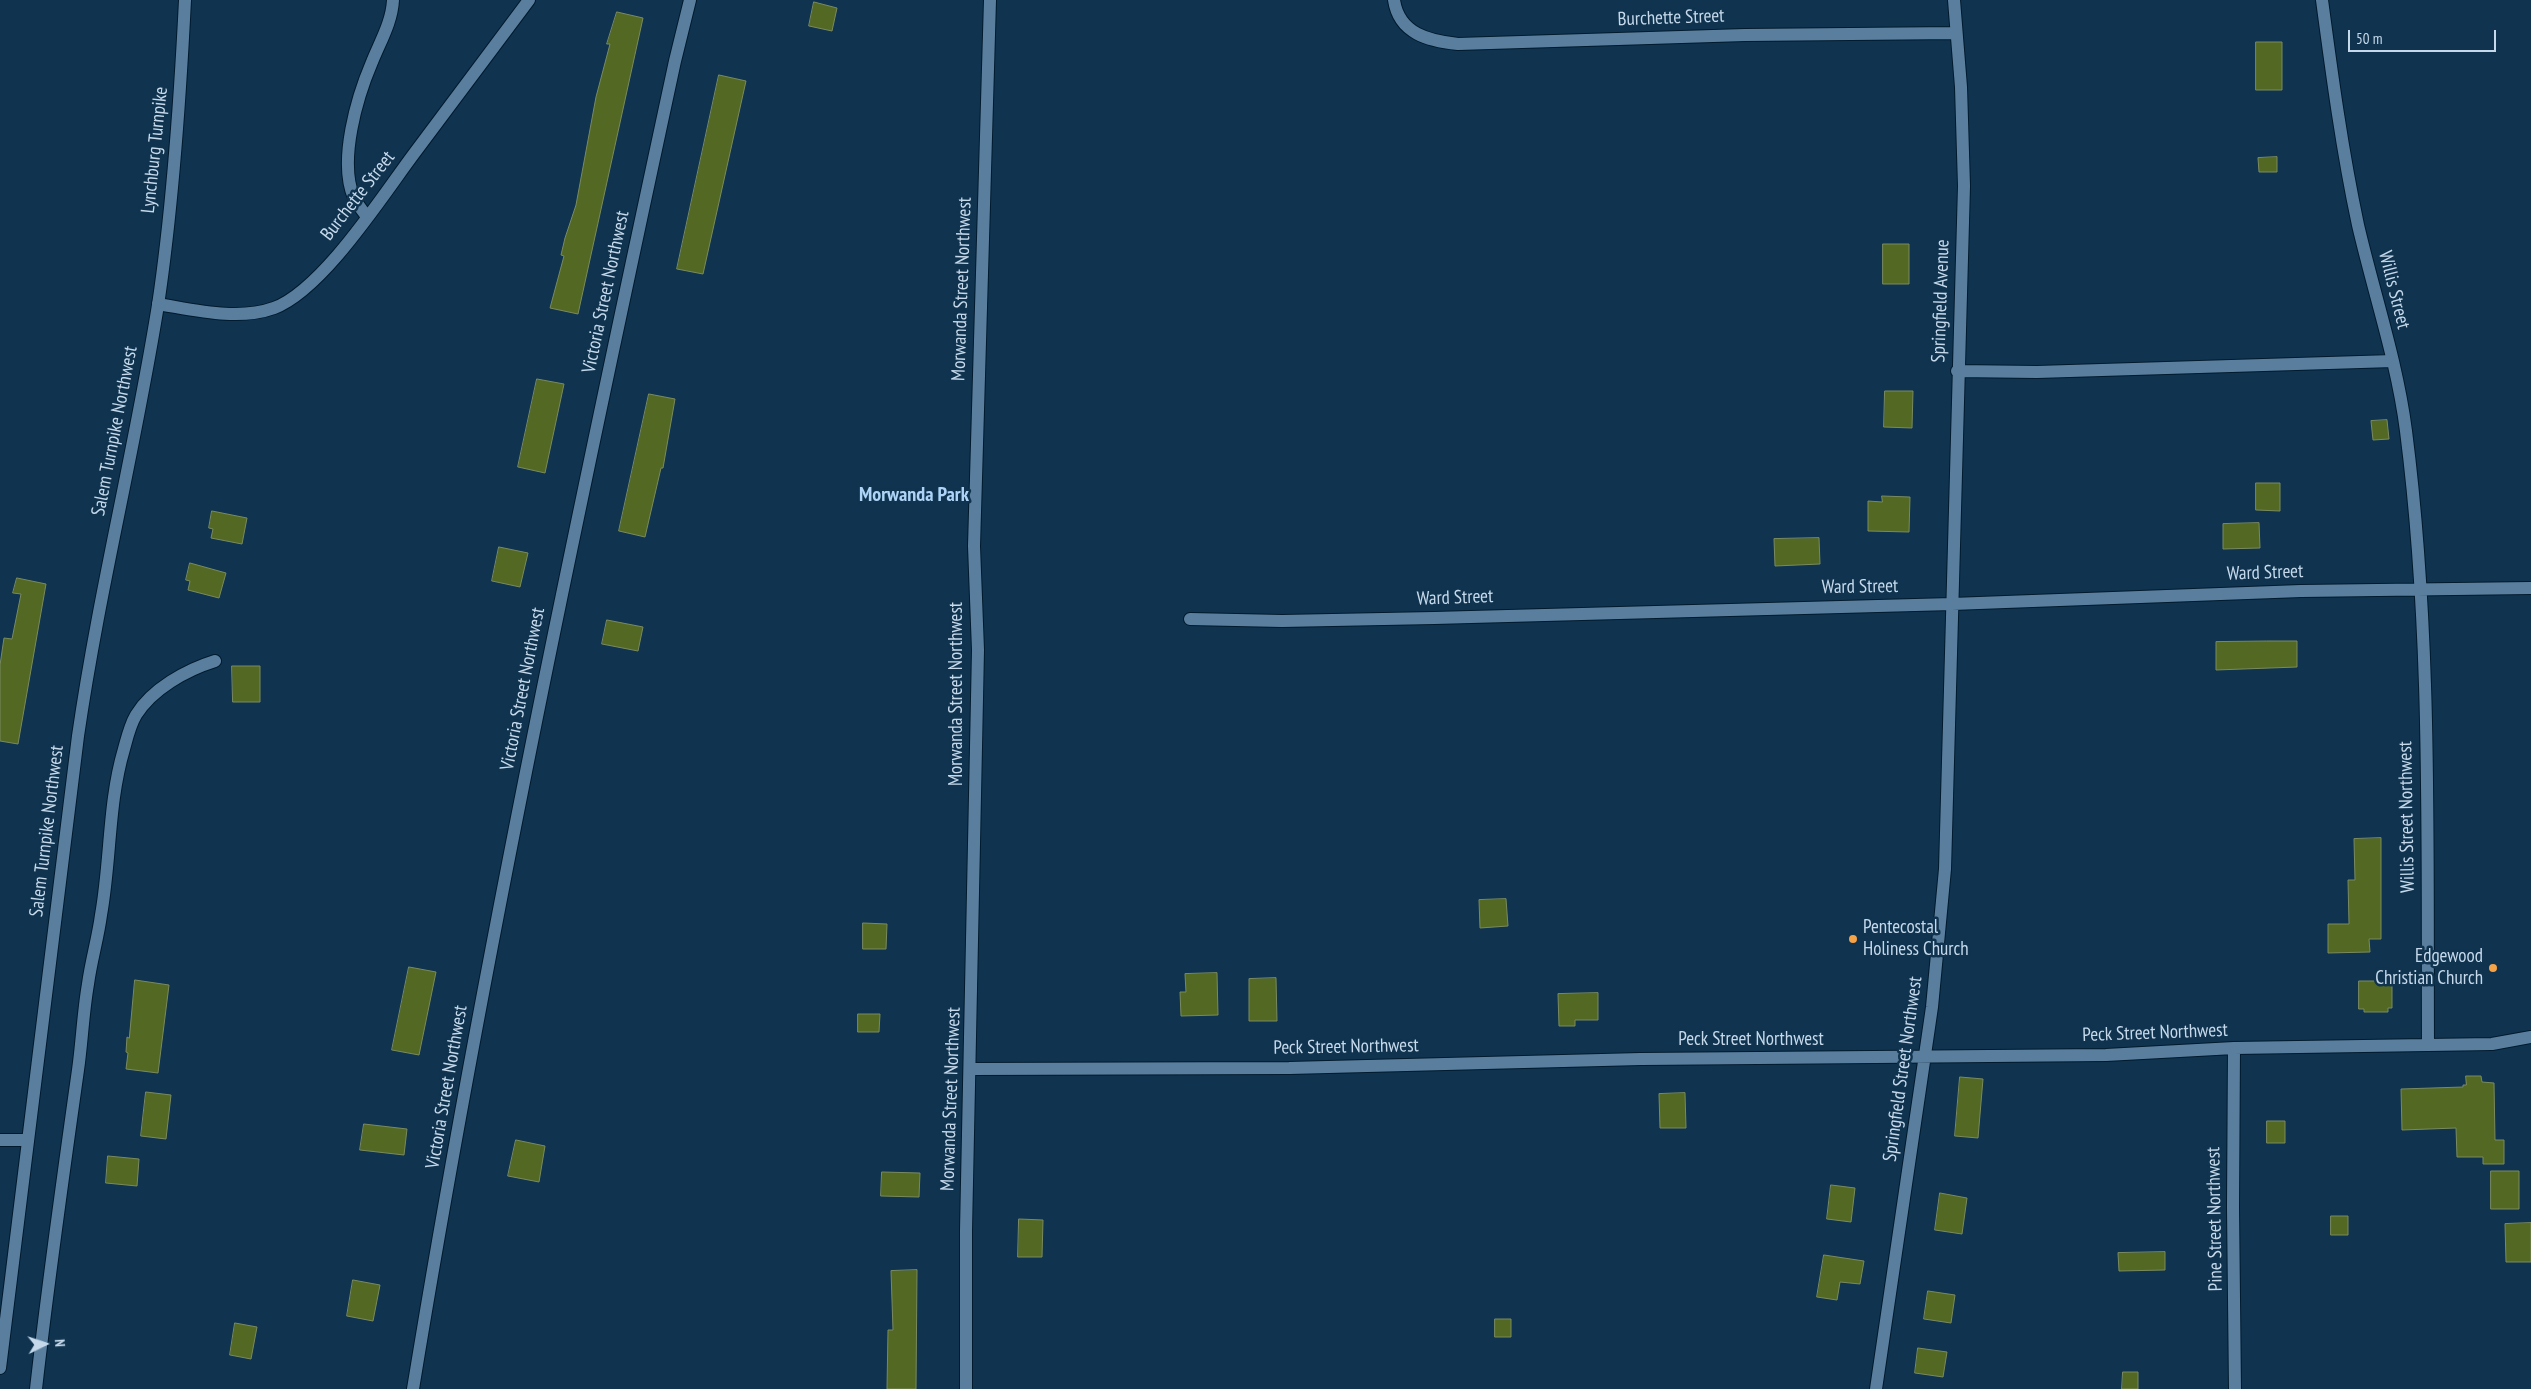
<!DOCTYPE html>
<style>
body{margin:0}
#map{position:relative;width:2531px;height:1389px;overflow:hidden;background:#10344f;font-family:"PT Sans Narrow",sans-serif}
canvas{display:block}
.north{position:absolute;left:20px;top:1319px;width:50px;height:50px;-webkit-text-stroke:4px #10344f;paint-order:stroke;rotate:86deg;font-size:14px;font-weight:700;line-height:20px;text-align:center;color:#c6d9eb}
.north::after{content:'';display:block;margin:auto;width:18px;height:22px;background:#c6d9eb;clip-path:polygon(50% 0,100% 100%,50% 72%,0 100%)}
.scale{position:absolute;left:2348px;top:30px;width:148px;height:22px;box-sizing:border-box;border:2px solid #c6d9eb;border-top:0;padding-left:6px;font-size:15px;line-height:18px;white-space:nowrap;color:#c6d9eb;-webkit-text-stroke:4px #10344f;paint-order:stroke}
</style>
<div id="map">
<canvas width="2531" height="1389"></canvas>
<div class="north">N</div>
<div class="scale">50 m</div>
</div>
<script>
const g = document.querySelector('canvas').getContext('2d');
g.lineJoin = 'round';
function fill(path, color) { g.fillStyle = color; g.fill(path, 'evenodd'); }
function stroke(path, color, width, dash) { g.strokeStyle = color; g.lineWidth = width; g.lineCap = dash ? 'butt' : 'round'; g.setLineDash(dash || []); g.stroke(path); }
function label(font, color, halo, rows, align = 'center') {
  g.font = font + ' "PT Sans Narrow",sans-serif'; g.lineWidth = 5; g.setLineDash([]); g.textBaseline = 'middle'; g.strokeStyle = halo; g.fillStyle = color; for (const [text, x, y, turn = 0] of rows) {
    g.save(); g.translate(x, y); g.rotate((+turn || 0) * Math.PI / 180); g.textAlign = isNaN(turn) ? turn : align; if (halo) g.strokeText(text, 0, 0); g.fillText(text, 0, 0); g.restore();
  }
}
const building = new Path2D(`
 M814 2 837 8 832 31 809 26Z
 M617 12 643 18 578 314 550 308 564 256 561 255 565 238 576 205 596 97 610 44H607Z
 M2256 42H2282V90H2256Z
 M719 75 746 81 703 274 677 269Z
 M2277 157V172H2259L2258 158Z
 M1883 244H1909V284H1883Z
 M537 379 564 384 545 473 518 467Z
 M1885 391H1913L1912 428 1884 427Z
 M649 394 675 399 663 468H661L645 537 619 531Z
 M2387 420 2389 439 2373 440 2371 421Z
 M2256 483H2280V511L2256 510Z
 M1882 496 1910 497 1909 532 1868 531V501L1882 502Z
 M212 511 247 518 242 544 211 538 213 529 209 528Z
 M2259 523 2260 548 2223 549V524Z
 M1819 538 1820 564 1775 566 1774 539Z
 M499 547 528 553 520 587 492 581Z
 M190 563 226 573 219 598 188 590 190 581 186 580Z
 M17 578 46 584 18 744 0 741V665L4 638 12 639 21 594 13 593Z
 M607 620 643 627 638 651 602 644Z
 M2267 641H2297V667L2216 670V642Z
 M232 666H260V702H233Z
 M2381 838V939H2369L2370 952 2328 953V924H2349L2348 880H2355L2354 839Z
 M1506 899 1508 926 1480 928 1479 900Z
 M863 923 887 924 886 949H863Z
 M409 967 436 972 419 1055 392 1050Z
 M1217 973 1218 1015 1181 1016 1180 992H1186L1185 974Z
 M1276 978 1277 1021H1249V979Z
 M135 980 169 985 158 1073 126 1069 128 1053 126 1052 127 1037 129 1038Z
 M2359 981H2392V1008H2388V1012H2364V1009H2359Z
 M1598 993V1020H1575V1026H1559L1558 994Z
 M858 1014H880L879 1032H858Z
 M2466 1076H2481L2482 1082 2494 1083 2495 1140H2504V1164H2483V1157H2457L2456 1128 2402 1130 2401 1089 2463 1087V1085H2466Z
 M1960 1077 1983 1079 1978 1138 1955 1136Z
 M146 1092 171 1095 166 1139 141 1136Z
 M1685 1093 1686 1128H1660L1659 1094Z
 M2267 1121H2285V1143H2267Z
 M364 1124 407 1129 404 1155 360 1150Z
 M516 1140 545 1146 539 1182 508 1176Z
 M108 1156 139 1159 137 1186 106 1183Z
 M2491 1171H2519V1209H2491Z
 M882 1172 920 1173 919 1197 881 1196Z
 M1831 1185 1855 1188 1851 1222 1827 1219Z
 M1940 1193 1967 1198 1962 1234 1935 1230Z
 M2331 1216H2348V1235H2331Z
 M1019 1219 1043 1220 1042 1257H1018Z
 M2531 1223V1262H2506L2505 1224Z
 M2165 1252V1270L2119 1271 2118 1253Z
 M1824 1255 1864 1261 1860 1284 1840 1282 1837 1300 1817 1297Z
 M917 1270 916 1389H887L888 1330H893L891 1271Z
 M353 1280 380 1285 373 1321 347 1316Z
 M1928 1291 1955 1295 1951 1323 1924 1319Z
 M1495 1319H1511V1337H1495Z
 M235 1323 257 1327 251 1359 230 1355Z
 M1918 1348 1947 1352 1943 1377 1915 1373Z
 M2123 1372H2138V1389H2122Z`);
fill(building, '#536923');
stroke(building, '#7a8a5f', 1);
const minor = new Path2D(`
 M1394 0C1399 34 1429 41 1458 44L1745 35 1956 33
 M2322 0C2332 75 2342 150 2358 225 2374 294 2397 361 2406 431 2432 634 2427 840 2428 1045
 M367 217C363 211 357 204 354 198 338 161 357 97 372 62 380 42 392 22 393 0
 M158 304C195 310 238 321 274 308 322 290 381 198 413 155 452 103 490 52 529 0
 M1957 371 2037 372 2393 361
 M1190 619 1282 621 1434 618 1952 604 2301 591 2531 588
 M2234 1048 2233 1207 2235 1389
 M970 1069 1289 1068 1641 1059 2106 1055 2234 1048 2492 1044 2531 1037
 M0 1140H28
 M36 1389C48 1282 63 1176 78 1070 82 1042 83 1013 88 984 91 961 98 938 101 915 111 859 108 803 124 749 127 738 130 725 136 715 152 689 186 670 215 661
 M413 1389C486 943 580 502 675 61L690 0
 M966 1389V1230L978 650 974 546 990 0
 M1876 1389 1932 1007 1945 869 1964 186 1961 87 1954 0`);
const tertiary = new Path2D(`
 M0 1368 78 736C99 591 135 449 158 305 173 205 180 101 185 0`);
stroke(minor, '#011a2e', 14);
stroke(tertiary, '#011a2e', 14);
stroke(minor, '#5a7f9e', 12);
stroke(tertiary, '#5a7f9e', 12);
for (const [x, y, r, color] of [
 [1853,939,5,"#f6a247"],
 [2493,968,5,"#f6a247"]
]) { const dot = new Path2D(); dot.arc(x, y, r, 0, 2 * Math.PI); g.fillStyle = color; g.fill(dot); stroke(dot, '#10344f', 2); }
label('19px', '#c6d9eb', '#10344f', [
 ["Burchette Street",1671,18,-2],
 ["Lynchburg Turnpike",155,150,-84],
 ["Burchette Street",358,196,-52],
 ["Morwanda Street Northwest",962,289,-88],
 ["Willis Street",2394,290,76],
 ["Victoria Street Northwest",606,292,-78],
 ["Springfield Avenue",1941,301,-88],
 ["Salem Turnpike Northwest",115,431,-79],
 ["Ward Street",2265,573,-2],
 ["Ward Street",1860,587,-1],
 ["Ward Street",1455,598,-2],
 ["Victoria Street Northwest",523,689,-79],
 ["Morwanda Street Northwest",957,694,-90],
 ["Willis Street Northwest",2407,817,-91],
 ["Salem Turnpike Northwest",47,831,-83],
 ["Peck Street Northwest",2155,1033,-2],
 ["Peck Street Northwest",1751,1040],
 ["Peck Street Northwest",1346,1047,-1],
 ["Springfield Street Northwest",1903,1069,-82],
 ["Victoria Street Northwest",447,1087,-80],
 ["Morwanda Street Northwest",951,1099,-88],
 ["Pine Street Northwest",2215,1219,-91]
]);
label('19px', '#c6d9eb', '#10344f', [
 ["Pentecostal",1863,928],
 ["Holiness Church",1863,950],
 ["Edgewood",2483,957,"right"],
 ["Christian Church",2483,979,"right"]
], 'left');
label('bold 20px', '#add4f6', '#10344f', [
 ["Morwanda Park",914,495]
]);
</script>
